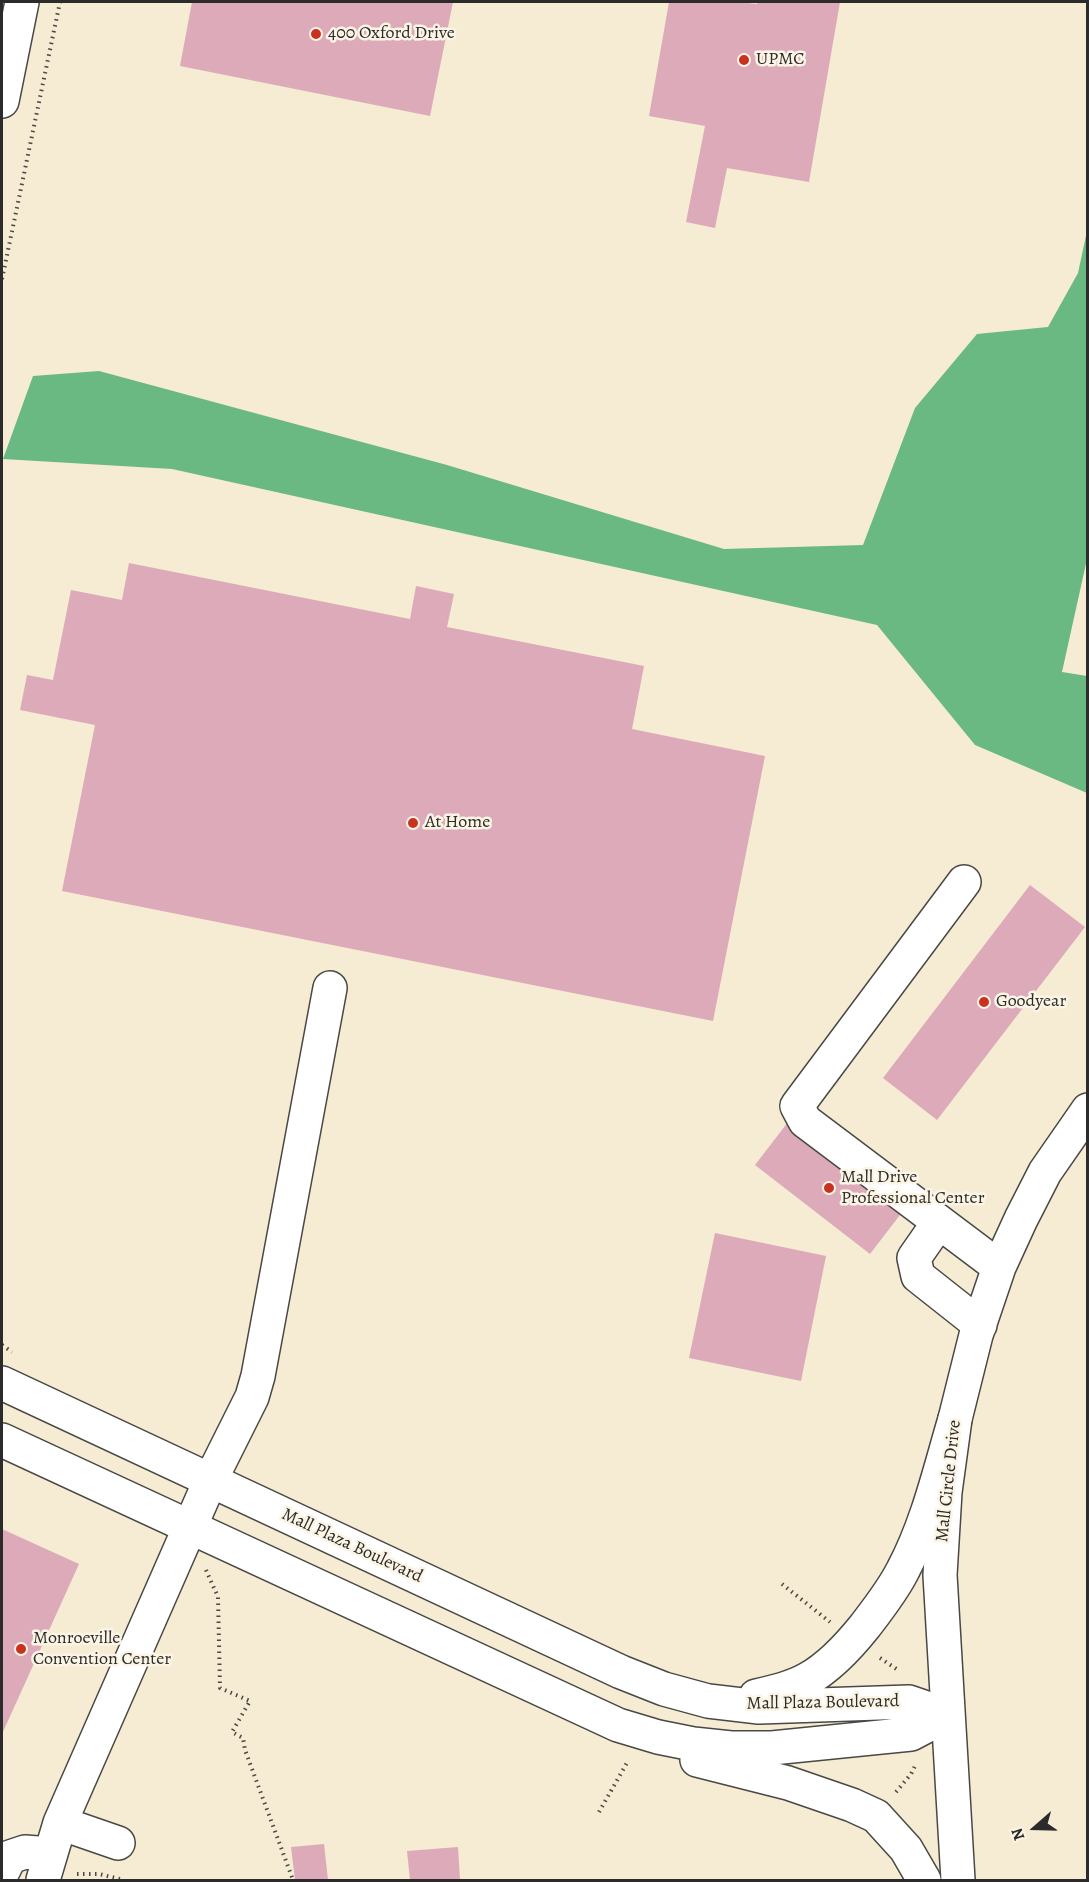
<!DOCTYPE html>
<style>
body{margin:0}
#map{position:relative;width:1089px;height:1882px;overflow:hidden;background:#f6ebd3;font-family:Alegreya,serif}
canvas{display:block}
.frame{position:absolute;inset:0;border:3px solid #2b2b2b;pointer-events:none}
.north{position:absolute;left:1005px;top:1798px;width:60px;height:60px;-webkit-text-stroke:4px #fcf5e5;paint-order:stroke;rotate:250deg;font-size:16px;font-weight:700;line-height:24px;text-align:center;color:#2b2b2b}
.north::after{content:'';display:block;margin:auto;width:21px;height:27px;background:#2b2b2b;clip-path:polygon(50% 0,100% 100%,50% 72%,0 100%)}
</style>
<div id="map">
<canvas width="1089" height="1882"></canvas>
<div class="frame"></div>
<div class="north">N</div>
</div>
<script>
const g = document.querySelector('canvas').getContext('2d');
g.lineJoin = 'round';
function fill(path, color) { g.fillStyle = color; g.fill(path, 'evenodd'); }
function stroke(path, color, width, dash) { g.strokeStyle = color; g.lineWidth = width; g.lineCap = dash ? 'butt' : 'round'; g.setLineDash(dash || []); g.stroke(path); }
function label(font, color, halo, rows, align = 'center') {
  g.font = font + ' Alegreya,serif'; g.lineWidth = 5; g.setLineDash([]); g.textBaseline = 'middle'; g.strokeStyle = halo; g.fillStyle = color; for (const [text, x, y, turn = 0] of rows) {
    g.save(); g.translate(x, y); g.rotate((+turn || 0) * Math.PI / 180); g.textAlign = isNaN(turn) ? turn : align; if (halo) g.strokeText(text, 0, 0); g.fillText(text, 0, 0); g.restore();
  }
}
fill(new Path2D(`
 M1087 231V559L1062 672 1087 676V793L975 745 877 625 172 469 3 459 33 376 99 371 447 465 724 549 863 545 915 408 977 334 1048 327 1078 273Z`), '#6ab882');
fill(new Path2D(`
 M192 2H453L430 116 180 66Z
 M669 2H738L757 4V2H840L809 182 727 168 715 228 686 222 705 126 649 116Z
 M129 563 410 619 416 586 454 594 447 627 644 666 632 729 765 756 713 1021 62 891 95 725 20 710 27 675 53 680 71 590 122 600Z
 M1030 885 1085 927 937 1120 883 1078Z
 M788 1122 903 1211 870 1254 755 1165Z
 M715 1233 826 1256 801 1381 689 1358Z
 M2 1529 79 1564 2 1734Z
 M324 1844 328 1880H295L291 1847Z
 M458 1847 460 1880H410L407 1851Z`), '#dcaab9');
const minor = new Path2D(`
 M2 101 22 2
 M964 882 797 1106 805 1121 999 1267
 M939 1222 914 1258 918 1276 980 1325
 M60 1823 118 1843
 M2 1873 10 1857 25 1852 50 1854
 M43 1880 60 1823 211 1479 252 1397 258 1376 330 988
 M958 1880 940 1575 945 1492 955 1419 976 1335 999 1267 1021 1219 1045 1172 1088 1110`);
const major = new Path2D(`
 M2 1383 621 1672 664 1689 708 1701 759 1707 909 1702 947 1715
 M2 1440 618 1725 658 1737 693 1744 731 1748H772L911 1734 947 1715
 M756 1696C774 1692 792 1688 808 1679 831 1666 849 1646 865 1626 878 1609 893 1590 903 1570 928 1523 940 1469 955 1419
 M697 1760 788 1783 852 1805 876 1816 906 1849 924 1880`);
stroke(minor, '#494844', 36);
stroke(major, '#494844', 36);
stroke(new Path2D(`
 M2 279 60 2
 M2 1345 12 1352
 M206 1570 218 1597 220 1688 250 1701 232 1732 243 1738 245 1750 293 1880
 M782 1584 830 1622
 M880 1658 898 1670
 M896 1792 911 1774 916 1764
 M599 1812 628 1761
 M77 1874H99L124 1880`), '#494844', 4, [1.5, 4.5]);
stroke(minor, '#fff', 33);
stroke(major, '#fff', 33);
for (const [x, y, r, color] of [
 [316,34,6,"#c8321e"],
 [744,60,6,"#c8321e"],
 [413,823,6,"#c8321e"],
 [984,1002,6,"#c8321e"],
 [829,1188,6,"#c8321e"],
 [21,1649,6,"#c8321e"]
]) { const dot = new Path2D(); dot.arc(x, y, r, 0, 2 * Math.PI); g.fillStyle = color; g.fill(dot); stroke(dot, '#fcf5e5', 2); }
label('18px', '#2b2b2b', '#fcf5e5', [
 ["400 Oxford Drive",328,34],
 ["UPMC",756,60],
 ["At Home",425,823],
 ["Goodyear",996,1002],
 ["Mall Drive",841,1178],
 ["Professional Center",841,1199],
 ["Monroeville",33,1639],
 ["Convention Center",33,1660]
], 'left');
label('18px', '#2b2b2b', '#fcf5e5', [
 ["Mall Circle Drive",949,1481,-84],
 ["Mall Plaza Boulevard",352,1546,25],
 ["Mall Plaza Boulevard",823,1703,-1]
]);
</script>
